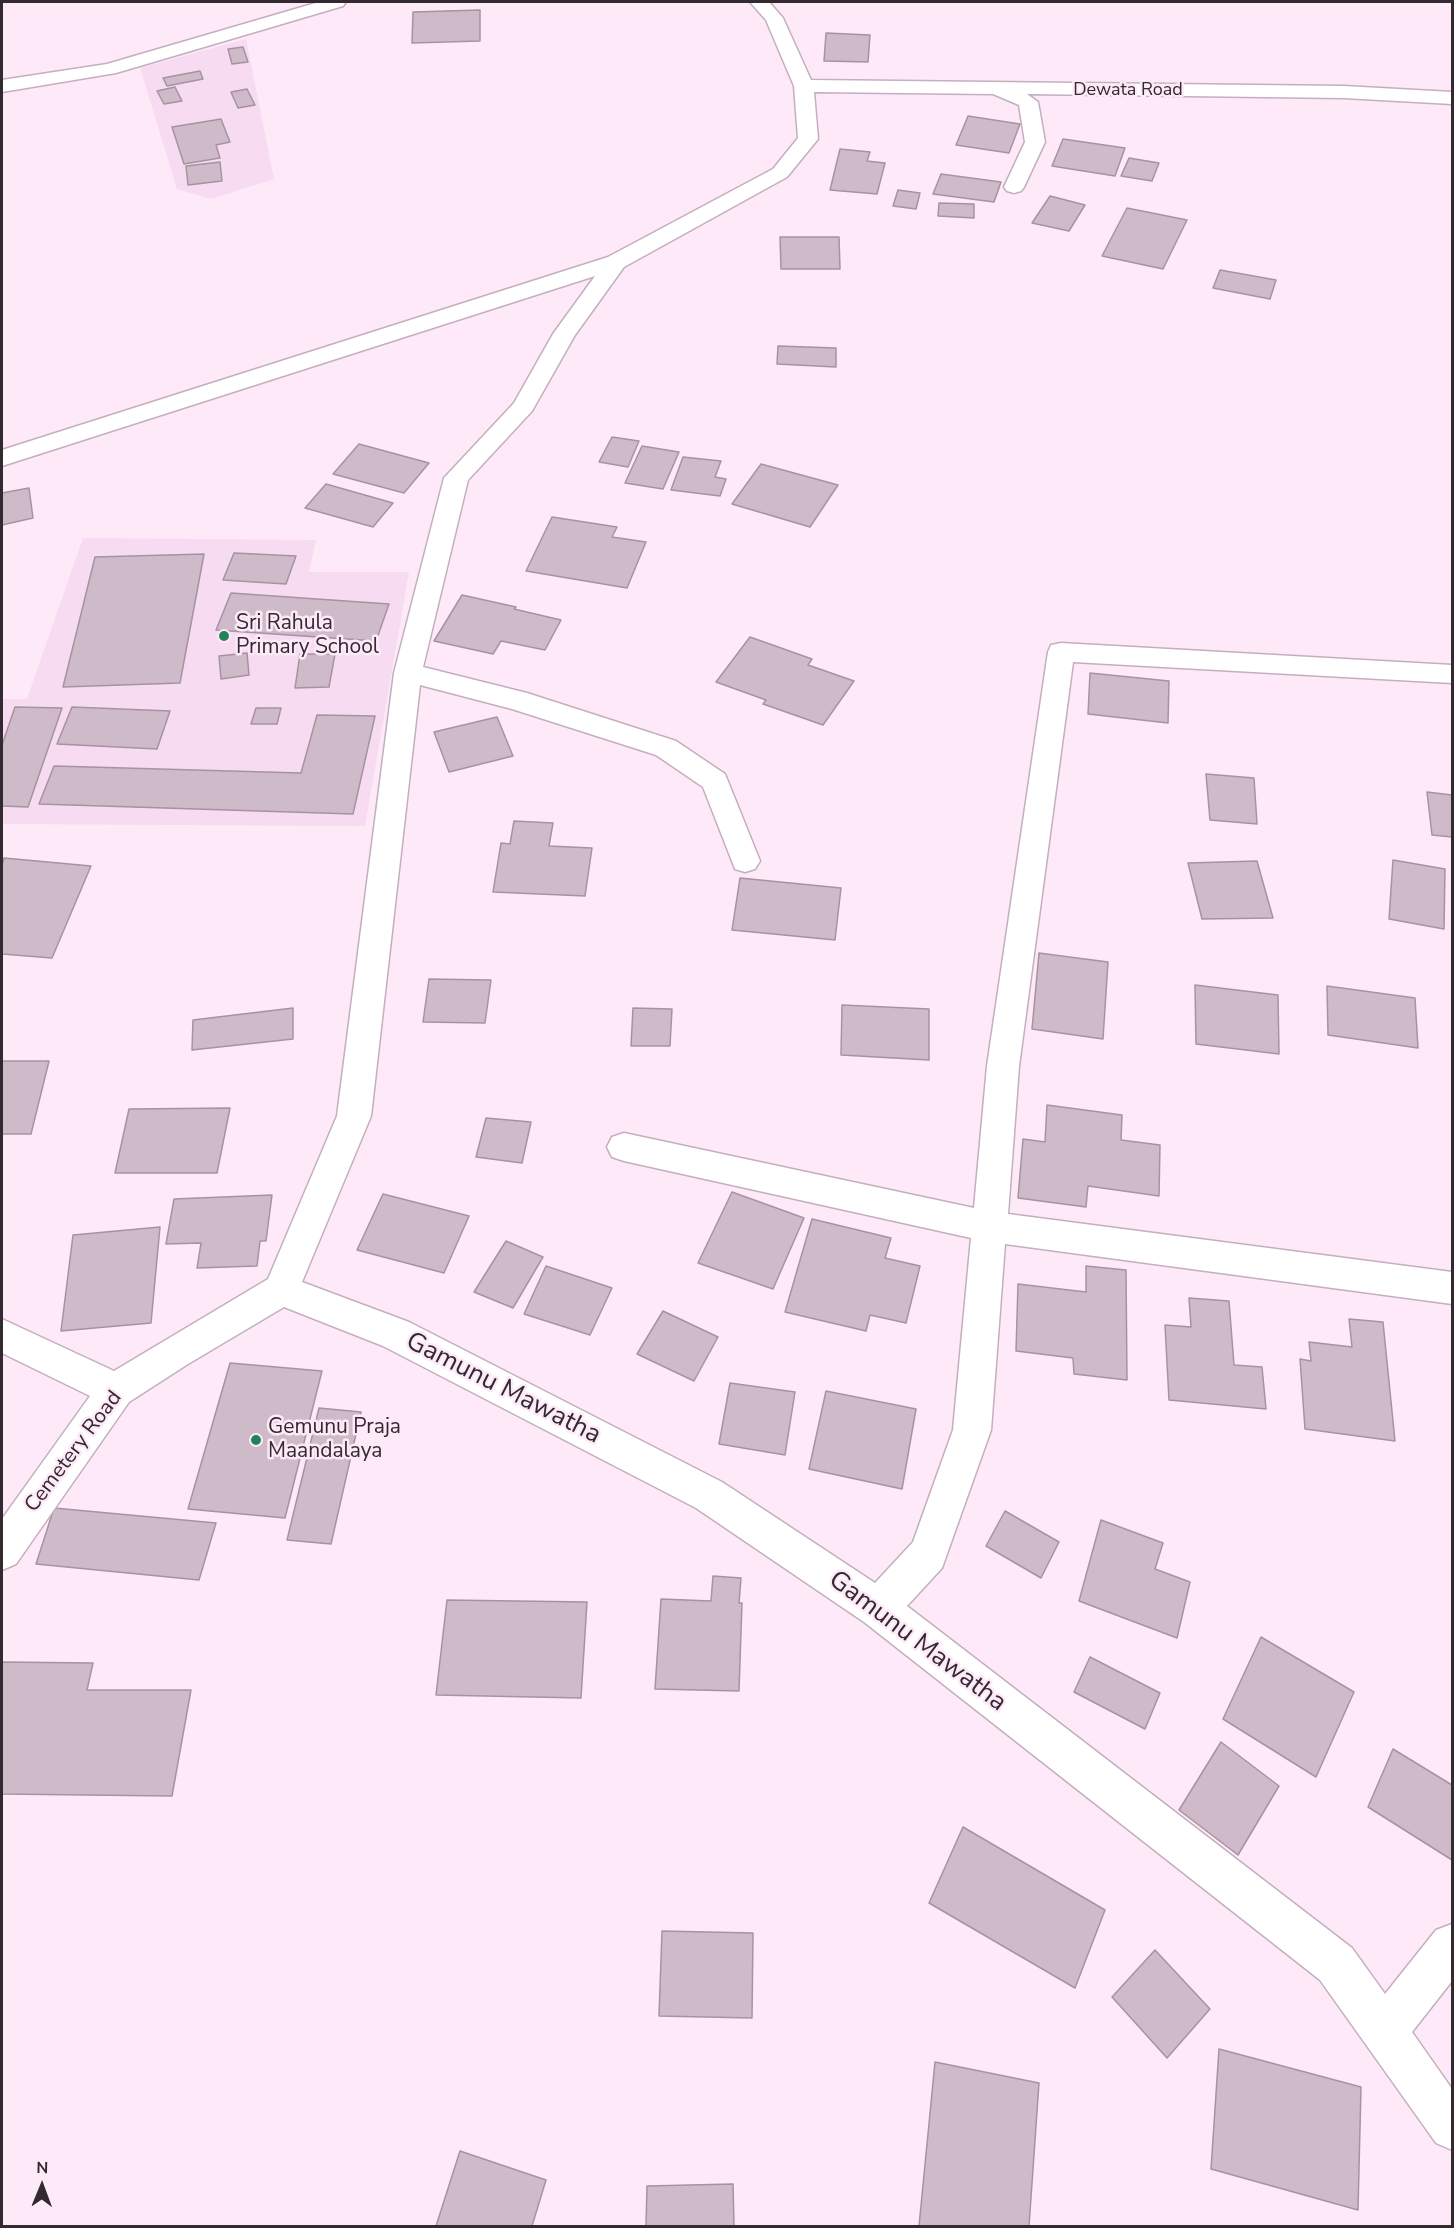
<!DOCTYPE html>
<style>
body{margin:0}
#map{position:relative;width:1454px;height:2228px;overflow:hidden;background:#fee9f9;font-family:"Nunito Sans",sans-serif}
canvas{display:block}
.frame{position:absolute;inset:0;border:3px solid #322a30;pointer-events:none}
.north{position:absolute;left:12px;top:2156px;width:60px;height:60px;-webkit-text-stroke:4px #fee9f9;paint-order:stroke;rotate:1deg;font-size:16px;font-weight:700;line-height:24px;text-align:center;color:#322a30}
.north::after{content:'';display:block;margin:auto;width:21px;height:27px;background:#322a30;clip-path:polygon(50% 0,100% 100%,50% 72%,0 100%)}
</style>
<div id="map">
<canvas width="1454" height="2228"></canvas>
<div class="frame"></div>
<div class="north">N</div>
</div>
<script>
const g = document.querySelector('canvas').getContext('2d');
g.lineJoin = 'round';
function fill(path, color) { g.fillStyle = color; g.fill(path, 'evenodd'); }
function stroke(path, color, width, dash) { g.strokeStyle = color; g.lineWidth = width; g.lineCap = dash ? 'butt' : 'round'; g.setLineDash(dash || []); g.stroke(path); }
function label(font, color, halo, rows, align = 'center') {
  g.font = font + ' "Nunito Sans",sans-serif'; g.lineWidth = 5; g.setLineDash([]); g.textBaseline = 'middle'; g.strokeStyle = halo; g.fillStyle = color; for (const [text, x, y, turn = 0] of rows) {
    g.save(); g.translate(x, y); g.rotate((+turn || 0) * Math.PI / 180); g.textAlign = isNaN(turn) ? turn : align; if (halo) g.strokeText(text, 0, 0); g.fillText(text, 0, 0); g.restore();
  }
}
fill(new Path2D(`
 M246 39 274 179 211 199 177 189 140 68Z
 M83 538 316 540 309 572H409L365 826 2 824V699H27Z`), '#f7dbf0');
const building = new Path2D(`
 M480 10V41L412 43 413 12Z
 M826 33 870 35 868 62 824 61Z
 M243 47 248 62 232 64 228 49Z
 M200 71 203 79 167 86 163 78Z
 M175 87 182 101 164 104 157 91Z
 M247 89 255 105 238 108 231 92Z
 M968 116 1020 124 1009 153 956 145Z
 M221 119 230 142 216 145 220 158 184 164 172 127Z
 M1063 139 1125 148 1115 176 1052 166Z
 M840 149 870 152 867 161 885 163 877 194 830 190Z
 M1129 158 1159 163 1152 181 1121 176Z
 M220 162 222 181 188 185 186 166Z
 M941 174 1001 182 994 202 933 194Z
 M898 190 920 193 916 209 893 206Z
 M1050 196 1085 205 1069 231 1032 223Z
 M939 203 974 204V218L938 216Z
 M1127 208 1187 220 1163 269 1102 256Z
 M780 237H839L840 269H781Z
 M1220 270 1276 280 1270 299 1213 288Z
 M778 346 836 348V367L777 364Z
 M612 437 639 441 628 467 599 462Z
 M359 444 429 463 404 493 333 474Z
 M642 446 679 452 663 489 625 483Z
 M683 457 721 461 715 477 726 479 720 496 671 490Z
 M761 464 838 485 810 527 732 504Z
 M326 484 393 503 373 527 305 508Z
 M29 488 33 518 2 525V493Z
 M552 517 617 527 612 537 646 542 627 588 526 571Z
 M234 553 296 556 286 584 223 580Z
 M204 554 180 683 63 687 95 557Z
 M231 593 389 604 376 641 216 630Z
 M462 595 516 607 514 609 561 620 545 650 501 641 493 654 434 641Z
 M750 637 812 659 808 665 854 681 823 725 763 704 766 700 716 682Z
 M247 653 249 675 221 679 219 656Z
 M300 654H335L329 687 295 688Z
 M1090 673 1169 681 1168 723 1088 714Z
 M15 707 62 708 28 807 2 806V745Z
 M72 707 170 711 157 749 57 744Z
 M256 708H281L277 724H251Z
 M317 715 375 716 353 814 39 804 54 766 301 773Z
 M497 717 513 756 449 772 434 732Z
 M1206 774 1254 778 1257 824 1210 820Z
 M1427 792 1452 795V837L1432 835Z
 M514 821 553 823 549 846 592 848 585 896 493 892 501 843 510 844Z
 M4 858 91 866 52 958 2 954V865Z
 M1393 860 1445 869 1444 929 1389 919Z
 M1257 861 1273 918 1202 919 1188 863Z
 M740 878 841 888 835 940 732 930Z
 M1039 953 1108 962 1103 1039 1032 1029Z
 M429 979 491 980 485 1023 423 1022Z
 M1195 985 1278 995 1279 1054 1196 1044Z
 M1327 986 1415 998 1418 1048 1328 1035Z
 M842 1005 929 1009V1060L841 1055Z
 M293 1008V1039L192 1050 193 1020Z
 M633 1008 672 1009 670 1046H631Z
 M2 1061H49L31 1134H2Z
 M1047 1105 1122 1115 1121 1140 1160 1145 1159 1196 1088 1186 1086 1207 1018 1198 1023 1139 1045 1142Z
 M230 1108 217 1173H115L129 1109Z
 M486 1118 531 1122 522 1163 476 1157Z
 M732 1192 804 1218 773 1289 698 1263Z
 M383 1194 469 1216 444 1273 357 1250Z
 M272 1195 266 1241H260L257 1266 197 1268 201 1243 166 1244 174 1199Z
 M812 1219 891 1238 885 1258 920 1266 906 1323 870 1315 866 1331 785 1312Z
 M160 1227 151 1323 61 1331 73 1235Z
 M506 1241 543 1257 513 1308 474 1292Z
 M546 1266 612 1288 590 1335 524 1314Z
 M1086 1266 1126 1270 1127 1380 1074 1374 1073 1358 1016 1351 1018 1284 1086 1292Z
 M1189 1298 1229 1301 1234 1365 1262 1367 1266 1409 1169 1400 1165 1325 1191 1327Z
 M663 1311 718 1337 694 1381 637 1354Z
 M1349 1319 1383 1322 1395 1441 1305 1429 1300 1359 1311 1361 1309 1342 1352 1347Z
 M230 1363 322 1371 285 1518 188 1509Z
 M730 1383 795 1392 785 1455 719 1444Z
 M826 1391 916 1409 902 1489 809 1469Z
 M319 1408 361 1412 331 1544 287 1540Z
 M54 1508 216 1523 199 1580 36 1564Z
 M1005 1511 1059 1542 1041 1578 986 1546Z
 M1101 1520 1163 1543 1155 1569 1190 1582 1177 1638 1079 1601Z
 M713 1576 741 1578 739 1603H742L739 1691 655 1689 661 1599 711 1601Z
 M447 1600 587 1602 581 1698 436 1695Z
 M1261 1637 1354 1692 1316 1777 1223 1719Z
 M1090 1657 1160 1693 1145 1729 1074 1692Z
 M2 1662 93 1663 87 1690H191L172 1796 2 1794Z
 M1221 1742 1279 1786 1238 1855 1179 1810Z
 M1393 1749 1452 1785V1860L1368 1807Z
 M963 1827 1105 1910 1075 1988 929 1903Z
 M662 1931 753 1933 752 2018 659 2016Z
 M1155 1950 1210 2009 1167 2058 1112 1997Z
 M1219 2049 1361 2087 1358 2210 1211 2169Z
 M935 2062 1039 2083 1029 2226H919Z
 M460 2151 546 2180 532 2226H436Z
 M733 2184 734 2226H646L647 2186Z`);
fill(building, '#cebac9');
stroke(building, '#a693a2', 1.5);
const street = new Path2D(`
 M319 2H346L343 6 116 73 2 92V80L107 64Z
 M750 2H769L783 18 811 80 1344 86 1452 92V104L1344 98 1027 94 1038 102 1045 142 1024 187 1021 191 1014 193 1007 191 1004 187 1025 142 1019 105 993 94 814 92 818 139 787 177 624 267 575 335 532 411 468 480 423 667 527 693 676 741 725 774 760 861 755 869 745 872 735 869 703 787 656 755 512 709 420 685 371 1116 302 1282 409 1322 722 1482 875 1583 913 1542 953 1430 971 1238 624 1161 612 1157 607 1147 612 1137 624 1133 974 1208 987 1066 1048 652 1051 645 1061 643 1452 665V683L1073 662 1019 1066 1008 1214 1452 1272V1304L1005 1244 991 1430 942 1568 907 1606 1352 1948 1385 1994 1436 1930 1452 1924V1981L1412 2032 1452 2089V2150L1436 2143 1320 1980 864 1622 696 1508 383 1346 284 1307 188 1364 129 1402 16 1564 2 1570V1519L90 1396 2 1353V1319L114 1371 268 1279 337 1116 394 673 444 478 514 403 553 334 595 276 2 466V450L608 257 773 169 798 138 794 86 766 20Z`);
stroke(street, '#c3afbe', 3);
fill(street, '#fff');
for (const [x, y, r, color] of [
 [224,636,6,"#22835b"],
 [256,1440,6,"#22835b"]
]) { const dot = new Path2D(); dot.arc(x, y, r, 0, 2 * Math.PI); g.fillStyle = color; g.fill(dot); stroke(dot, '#fee9f9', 2); }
label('18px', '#322a30', '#fee9f9', [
 ["Dewata Road",1128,91]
]);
label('21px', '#322a30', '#fee9f9', [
 ["Sri Rahula",236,624],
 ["Primary School",236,648],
 ["Gemunu Praja",268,1428],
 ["Maandalaya",268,1452]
], 'left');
label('21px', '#322a30', '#fee9f9', [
 ["Cemetery Road",74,1452,-53]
]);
label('26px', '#322a30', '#fee9f9', [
 ["Gamunu Mawatha",503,1389,27],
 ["Gamunu Mawatha",917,1642,37]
]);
</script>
